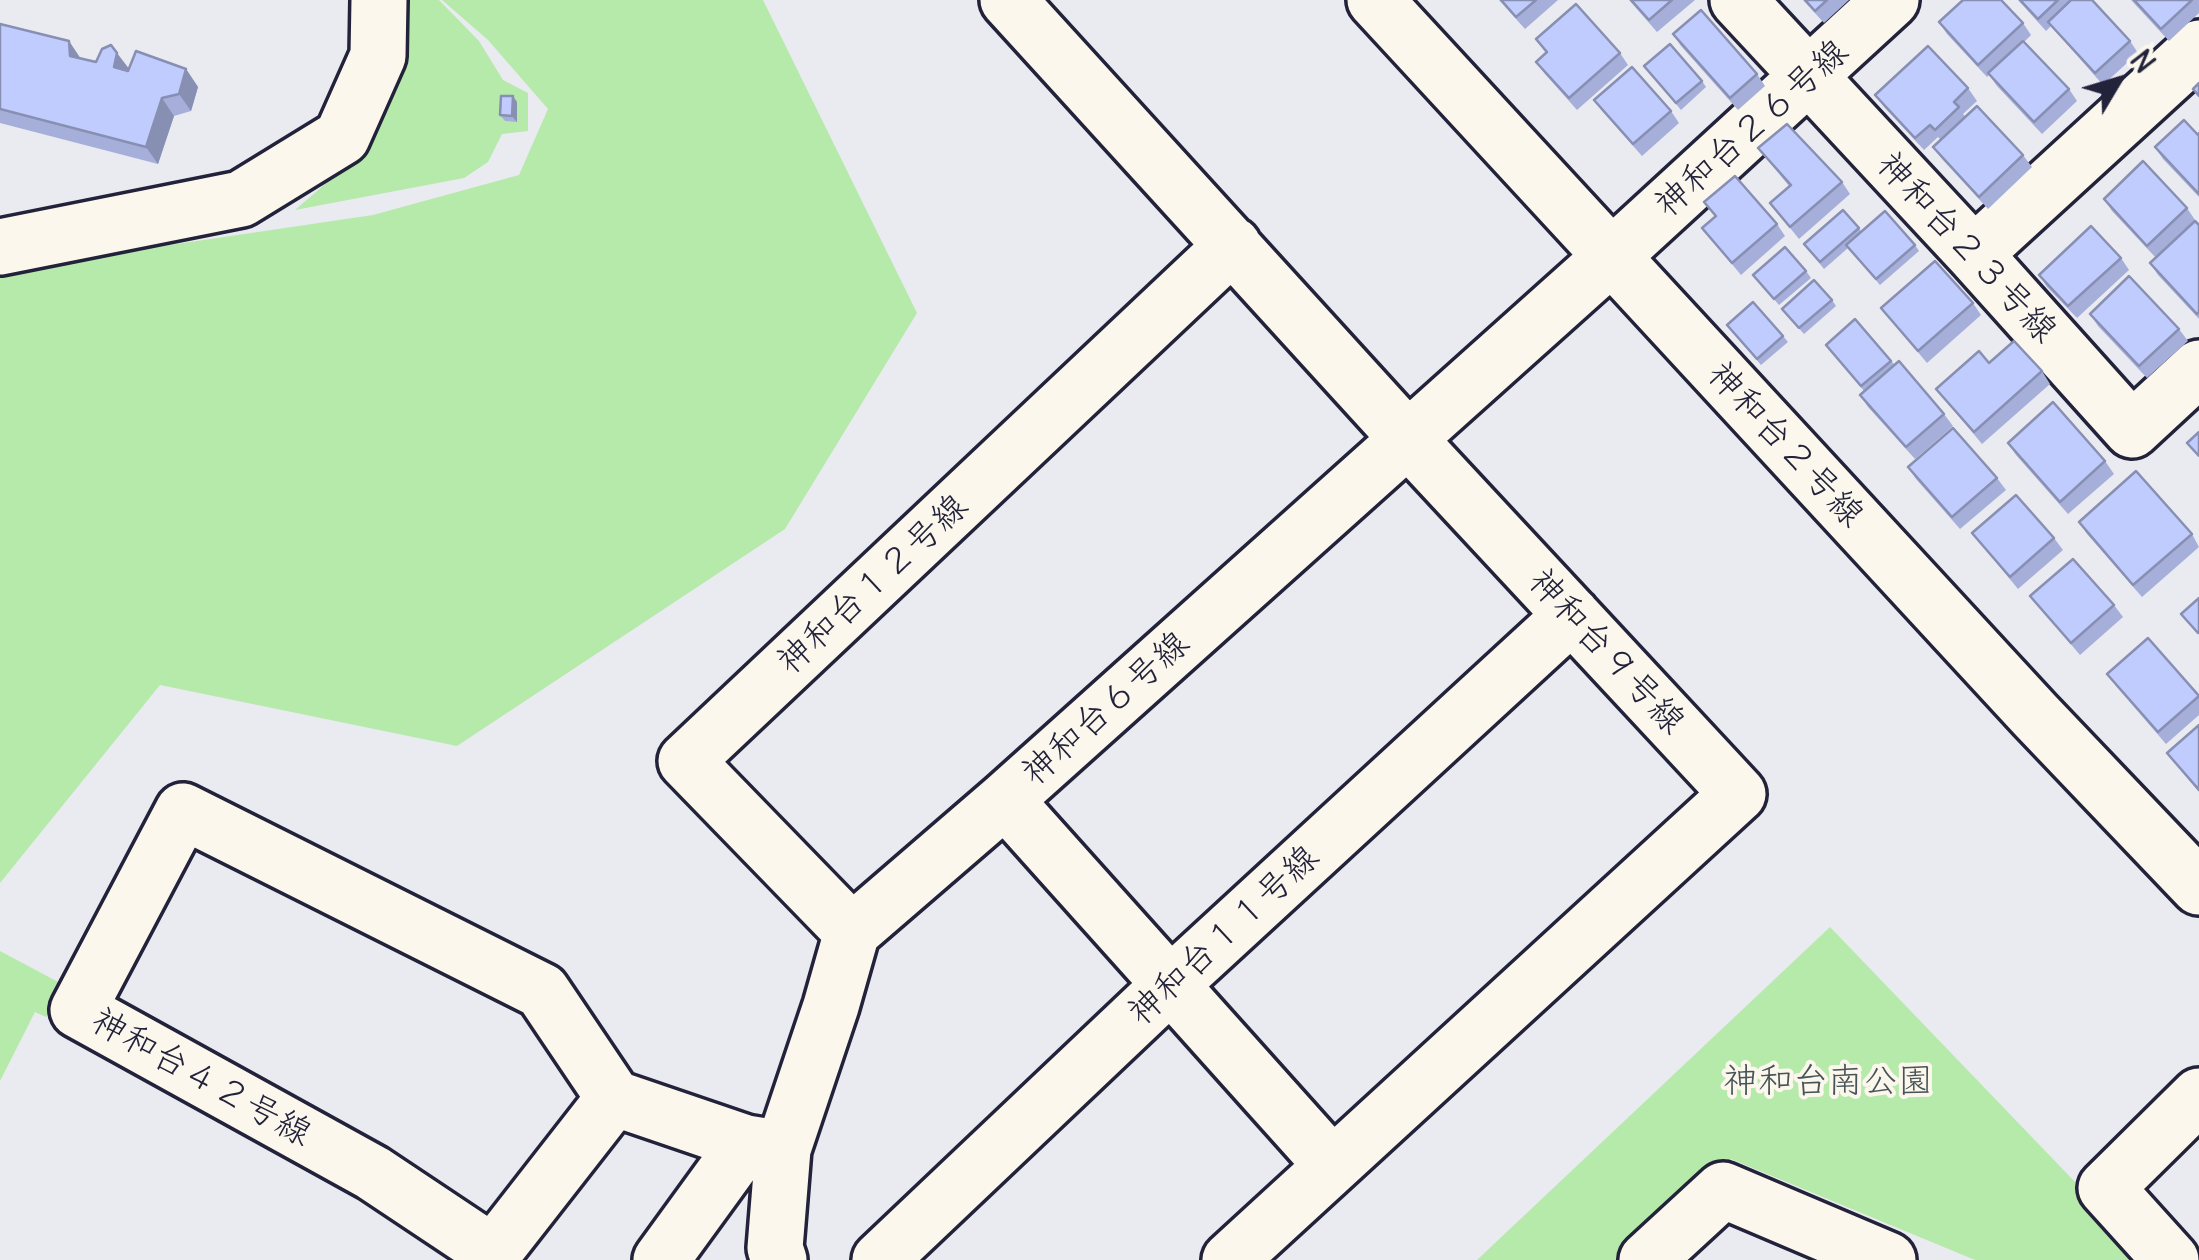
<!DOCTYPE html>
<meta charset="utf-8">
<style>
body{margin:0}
#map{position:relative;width:2199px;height:1260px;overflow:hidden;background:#eaeaf1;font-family:Delius,sans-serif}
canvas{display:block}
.north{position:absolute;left:2069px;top:30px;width:100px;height:100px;-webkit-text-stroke:8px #fbf7ec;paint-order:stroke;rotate:52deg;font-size:28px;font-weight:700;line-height:40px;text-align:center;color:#22223b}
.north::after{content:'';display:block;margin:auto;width:35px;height:45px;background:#22223b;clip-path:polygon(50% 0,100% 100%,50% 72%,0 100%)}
</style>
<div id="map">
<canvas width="2199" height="1260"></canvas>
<div class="north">N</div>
</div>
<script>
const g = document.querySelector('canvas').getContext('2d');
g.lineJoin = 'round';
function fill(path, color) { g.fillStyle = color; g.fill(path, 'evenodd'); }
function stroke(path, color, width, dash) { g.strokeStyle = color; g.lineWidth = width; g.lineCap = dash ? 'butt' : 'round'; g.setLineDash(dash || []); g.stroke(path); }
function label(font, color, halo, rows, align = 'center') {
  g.font = font + ' Delius,"Klee One",sans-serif'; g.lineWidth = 8; g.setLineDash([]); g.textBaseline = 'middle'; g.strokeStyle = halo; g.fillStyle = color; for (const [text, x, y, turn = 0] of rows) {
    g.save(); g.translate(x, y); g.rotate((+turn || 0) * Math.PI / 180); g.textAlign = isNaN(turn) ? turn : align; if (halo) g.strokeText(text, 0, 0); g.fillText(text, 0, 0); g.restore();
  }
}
fill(new Path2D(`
 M406 0H439L479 41 503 80 528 93V131L502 134 488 162 464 178 295 210C340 172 388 132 399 70 403 47 403 23 406 0Z
 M442 0H763L917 313 785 529 457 746 160 685 0 883V270L373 215 519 175 548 109 488 40Z
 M1830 927 2077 1184 2144 1260H1975L1731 1159 1617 1260H1477Z
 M0 951 62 984 46 1017 35 1012 0 1081Z`), '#b6eaab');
const minor = new Path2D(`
 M1008 0 1407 438 1738 794 1230 1260
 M1375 0 2035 715 2199 887
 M1738 0 1974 254 2132 430 2199 368
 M0 247 241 199 342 137 378 56 379 0
 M1974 254 2199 48
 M1005 800 1332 1165
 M852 932 686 761 1233 245
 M614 1098 542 991 183 811 78 1010 373 1173 493 1253 614 1098 746 1143 783 1149
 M661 1260 746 1143
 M779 1260 775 1248 783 1149 831 1006 852 932 1005 800 1611 257 1891 0
 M880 1260 1170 985 1572 615
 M1647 1260 1723 1190 1888 1260
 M2171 1260 2106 1188 2199 1096`);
stroke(minor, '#22223b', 62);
stroke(minor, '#fbf7ec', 55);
fill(new Path2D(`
 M1499 0H1558L1525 29Z
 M1629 0H1695L1657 32Z
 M1803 0H1849L1824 23Z
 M2018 0H2092L2130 41 2138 53 2103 85 2051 26 2046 31Z
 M2131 0H2199V13L2169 41Z
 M1939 22 2023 23 2031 35 2024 42 2069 89 2077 101 2042 134 1997 86 1989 75 1987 77 1947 34Z
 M0 24 81 59 129 69H186L198 87 191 111 174 116 158 164 0 123Z
 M1673 34 1757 74 1765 86 1738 110 1681 46Z
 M1536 39 1620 53 1628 65 1577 110 1545 74 1536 62 1546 53Z
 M1644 66 1702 81 1706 87 1681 110Z
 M1968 88 1977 101 1963 114 1966 117 2023 155 2032 167 1988 209 1942 159 1933 147 1941 140 1938 137 1924 150 1884 107 1875 95Z
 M1594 100 1671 111 1679 123 1642 156 1603 112Z
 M517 102V122L505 121 500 115Z
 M2199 133V197L2163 159 2155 147Z
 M1758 148 1842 182 1850 194 1799 239 1770 203 1789 186Z
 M2104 199 2187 208 2195 220 2169 245 2199 225V319L2158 275 2150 263 2156 258 2112 211Z
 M1704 202 1777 224 1785 236 1741 275 1702 228 1715 217Z
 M1843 210 1861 231 1915 245 1919 251 1880 285 1848 248 1824 269 1804 244Z
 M2121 258 2129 270 2077 318 2047 287 2039 275Z
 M1806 271 1811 278 1779 305 1753 275Z
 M1832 300 1836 306 1804 334 1782 309Z
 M1973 303 1981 315 1927 363 1881 308Z
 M2090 314 2179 329 2188 341 2147 378 2098 326Z
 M1727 325 1783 336 1788 342 1761 365Z
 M1826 345 1891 361 1944 414 1953 426 1915 459 1868 407 1860 395 1864 391Z
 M1989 363 2042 371 2050 384 1982 444 1936 389Z
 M2008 443 2105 461 2114 474 2068 514 2016 455Z
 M1908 467 1997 478 2006 490 1960 529 1916 479Z
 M2079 522 2192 534 2199 547 2142 597 2087 534Z
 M1972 533 2054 538 2063 550 2018 589Z
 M2030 596 2114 605 2123 617 2080 655Z
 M2107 674 2199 696V715L2166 744 2116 686Z
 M2199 725V792L2167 753Z`), '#a6afda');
fill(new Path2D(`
 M69 41 81 59 70 56Z
 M117 53 130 70 114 67Z
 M186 69 198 87 191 111 179 94Z
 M513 96 517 102V122L512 116Z
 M162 98 174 116 158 164 146 147Z`), '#878fb2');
const building = new Path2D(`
 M1501 0H1536L1516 17Z
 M1631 0H1672L1649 20Z
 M1805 0H1827L1815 11Z
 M1963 0H2001L2023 23 1978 65 1939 22Z
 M2020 0H2058L2038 19Z
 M2071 0H2092L2130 41 2095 73 2048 22Z
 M2134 0H2192L2161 29Z
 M1576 4 1620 53 1569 98 1536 62 1547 52 1536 39Z
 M1701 10 1757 74 1730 98 1673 34Z
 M0 24 69 41 70 56 96 62 102 49 111 45 117 53 114 67 128 71 136 51 186 69 179 94 162 98 146 147 0 109Z
 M2023 41 2069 89 2034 122 1988 73Z
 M1670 44 1702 81 1676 103 1644 66Z
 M1928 46 1968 88 1954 102 1959 107 1935 130 1930 125 1915 138 1875 95Z
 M1632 67 1671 111 1633 144 1594 100Z
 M2199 83V96L2193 89Z
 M501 96H513L512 116 500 115Z
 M1977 106 2023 155 1979 197 1933 147Z
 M2184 120 2198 135 2199 133V194L2155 147Z
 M1787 124 1842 182 1790 227 1770 203 1791 185 1758 148Z
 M2143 161 2187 208 2147 246 2104 199Z
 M1735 176 1777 224 1732 263 1702 228 1716 216 1704 202Z
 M1843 210 1859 228 1820 262 1804 244Z
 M1885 211 1915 245 1876 279 1846 245Z
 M2195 221 2199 225V312L2197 314 2150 263Z
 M2091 226 2121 258 2068 306 2039 275Z
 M1785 247 1806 271 1774 299 1753 275Z
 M1935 261 1973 303 1918 351 1881 308Z
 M2129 276 2179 329 2139 366 2090 314Z
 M1814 280 1832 300 1799 328 1782 309Z
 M1753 302 1783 336 1757 359 1727 325Z
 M1855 319 1891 361 1861 386 1826 345Z
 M2014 341 2042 371 1974 432 1936 389 1979 351 1989 363Z
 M1899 361 1944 414 1906 447 1860 395Z
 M2053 402 2105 461 2060 502 2008 443Z
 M1953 428 1997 478 1952 517 1908 467Z
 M2199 432V456L2187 443Z
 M2136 471 2192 534 2133 585 2079 522Z
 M2016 495 2054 538 2010 577 1972 533Z
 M2073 559 2114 605 2071 643 2030 596Z
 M2199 598V631L2198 633 2181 614Z
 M2148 638 2199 696 2158 732 2107 674Z
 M2199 725V790L2167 753Z`);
fill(building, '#c1ccfe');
stroke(building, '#878fb2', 2.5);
label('35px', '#22223b', '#fbf7ec', [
 ["神和台２６号線",1752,129,-42],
 ["神和台２３号線",1966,248,47],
 ["神和台２号線",1785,445,47],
 ["神和台１２号線",873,585,-43],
 ["神和台９号線",1606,652,47],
 ["神和台６号線",1106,709,-42],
 ["神和台１１号線",1224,936,-43],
 ["神和台４２号線",201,1078,29]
]);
label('35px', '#475457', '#fbf7ec', [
 ["神和台南公園",1828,1082]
]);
</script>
